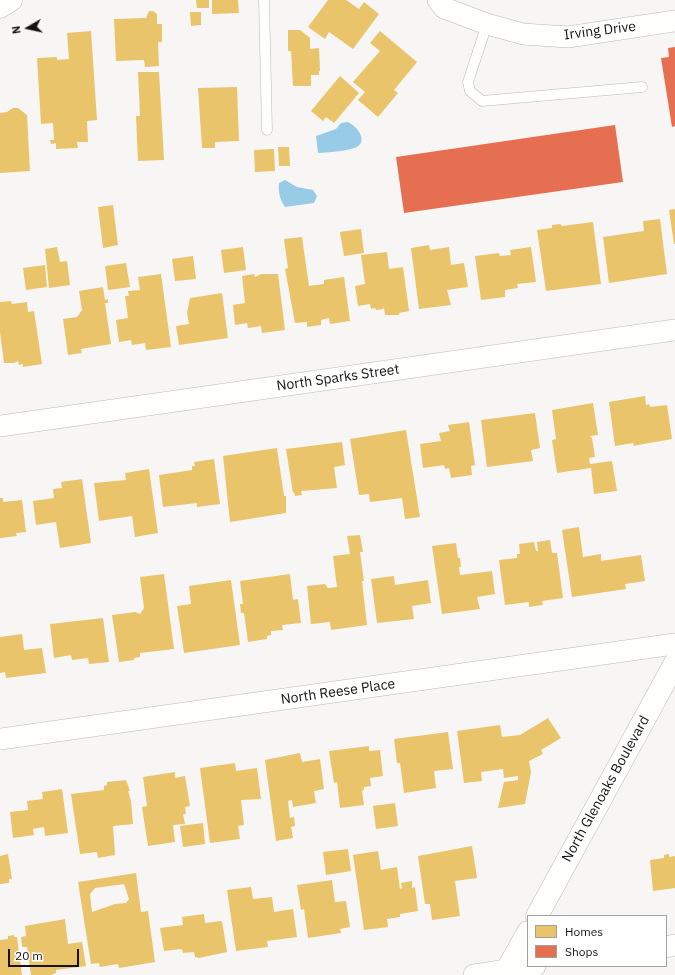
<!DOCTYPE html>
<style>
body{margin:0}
#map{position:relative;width:675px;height:975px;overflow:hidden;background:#f8f6f4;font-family:"IBM Plex Sans",sans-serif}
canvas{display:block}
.legend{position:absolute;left:527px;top:915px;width:140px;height:52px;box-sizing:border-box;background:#fff;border:1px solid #a1a1a1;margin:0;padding:5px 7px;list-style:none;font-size:12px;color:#151413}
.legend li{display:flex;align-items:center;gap:8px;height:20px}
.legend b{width:20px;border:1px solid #a1a1a1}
.north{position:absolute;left:8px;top:8px;width:40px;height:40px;-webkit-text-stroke:3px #fff;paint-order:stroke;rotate:261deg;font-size:11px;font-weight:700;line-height:16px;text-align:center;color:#151413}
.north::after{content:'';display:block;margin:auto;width:14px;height:18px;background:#151413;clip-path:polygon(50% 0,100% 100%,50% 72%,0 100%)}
.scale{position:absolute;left:8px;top:949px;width:71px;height:18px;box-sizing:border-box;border:2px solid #151413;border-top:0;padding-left:5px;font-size:12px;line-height:14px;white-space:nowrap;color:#151413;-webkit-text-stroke:3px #fff;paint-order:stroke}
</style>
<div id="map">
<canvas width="675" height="975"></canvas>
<ul class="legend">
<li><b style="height:11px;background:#e9c46a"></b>Homes</li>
<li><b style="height:11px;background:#e76f51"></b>Shops</li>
</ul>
<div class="north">N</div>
<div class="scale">20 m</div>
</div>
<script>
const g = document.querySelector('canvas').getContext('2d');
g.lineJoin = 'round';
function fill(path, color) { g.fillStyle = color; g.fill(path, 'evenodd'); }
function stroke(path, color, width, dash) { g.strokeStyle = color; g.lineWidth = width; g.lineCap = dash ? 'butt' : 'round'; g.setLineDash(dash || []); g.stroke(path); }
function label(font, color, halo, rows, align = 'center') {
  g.font = font + ' "IBM Plex Sans",sans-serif'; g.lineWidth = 4; g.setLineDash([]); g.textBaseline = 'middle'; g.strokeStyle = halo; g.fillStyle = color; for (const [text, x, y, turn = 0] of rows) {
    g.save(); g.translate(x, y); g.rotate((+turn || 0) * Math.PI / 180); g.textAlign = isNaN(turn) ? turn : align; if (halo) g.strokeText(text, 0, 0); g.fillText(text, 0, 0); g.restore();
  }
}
fill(new Path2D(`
 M348 122C360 128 370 145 351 149 340 152 329 152 318 153L316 136 336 129 341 123Z
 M285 180 297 187 313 190 317 196 314 203 285 207C280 200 278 192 279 183Z`), '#98cbe5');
fill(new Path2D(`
 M196 0H209V8H197Z
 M212 0H238L239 13 212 14Z
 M328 0H346L359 9 364 2 379 14 353 49 329 32 325 39 308 27Z
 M149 11H153L157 14V24H162V42H158L159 66 145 67 144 60 116 61 114 19 146 18Z
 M190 12H201V25L191 26Z
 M288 30H300L310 38V49L319 48 320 71H319V75H311V86H293L291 51H288Z
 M91 31 97 120 87 121 88 142H77L78 148 56 149V143L51 144 50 140H54L53 123 41 124 37 58 57 57V60L69 59 67 33Z
 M380 31 417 62 394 90 398 93 378 117 358 100 365 92 353 82 380 51 370 43Z
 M138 72H159L164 160 138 161 136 116H140Z
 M340 76 359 93 334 123 326 117 323 121 311 111Z
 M237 87 239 141 215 142V148H202L198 88Z
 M13 108H18L27 115 30 171 0 173V113L7 112Z
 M278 147H289L290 166H279Z
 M274 149 275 171 255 172 254 150Z
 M113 205 118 245 103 248 98 207Z
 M675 209V244H674L669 210Z
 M660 219 667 274 609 283 603 237 644 231 643 221Z
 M593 222 601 284 546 291 537 230 552 228V225L560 224 562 226Z
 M361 229 364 253 344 256 340 232Z
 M302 237 309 286 324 284V280L344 277 350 321 330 324 329 318 321 320V325L307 327V322L295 323 285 269 288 268 284 239Z
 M429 245 430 250 449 247 451 265 464 263 468 287 447 290 451 305 419 309 411 248Z
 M57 247 60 262 67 261 70 285 49 288 45 249Z
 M243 247 246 270 224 273 221 250Z
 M531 247 536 282 517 284 518 288 505 290V297L481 300 475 256 499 253 500 256 511 255 510 250Z
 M387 252 389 269 403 267 409 311 399 313V315H385L384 307 383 309 376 310 375 308 371 309 370 304 358 306 355 286 365 284 361 255Z
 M193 256 196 279 175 281 172 259Z
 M126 263 130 287 108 290 105 266Z
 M45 265 47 287 26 290 23 268Z
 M161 274 171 347 146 350 145 343 132 345 131 340 119 342 116 320 128 318 125 296H129L128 291 140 290 138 277Z
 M254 274 255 277 261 274H278L285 330 262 333 261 326 248 328 247 323 235 325 233 305 245 303 242 276Z
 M103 287 105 300 108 299V303H105L111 344 81 349 82 353 68 355 63 319 77 317 82 310 79 291Z
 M222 293 228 338 179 345 176 326 189 324 187 313 190 298Z
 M11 301 12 304 27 302 28 312 34 311 42 364 23 367V364L19 365 18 361 14 363H4L0 332V302Z
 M645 396 646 405 649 404 650 407 667 405 672 439 638 445 634 446 633 443 615 446 609 402Z
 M593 403 598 435 590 436 592 438 595 457 589 458 590 464 612 461 617 491 594 494 591 468 557 473 552 440 556 439 552 410Z
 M535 413 540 448 531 450 533 461 487 467 481 420Z
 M469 422 475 465 471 466 472 475 451 478 449 468 445 469 444 465 423 468 420 444 441 441 439 433 450 431 448 425Z
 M406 430 420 517 405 519 402 498 370 502 369 494 359 495 350 439Z
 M342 442 345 465 334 467 337 488 301 491 302 495 295 496 294 492 293 493 286 449Z
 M277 448 284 496H286V513L230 522 223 456Z
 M214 459 220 504 197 507V503L163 507 159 475 192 470V466H195L194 462Z
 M149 469 158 533 135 537 132 516 99 521 94 483 126 480 125 473Z
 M82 479 91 543 60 548 56 522 36 525 33 501 54 498 53 489 62 488 61 482Z
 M0 498H3V502L22 500 26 532 16 533 17 536 0 538Z
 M579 527 583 557 601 554V561L641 555 645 581 625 584 626 589 572 597 562 530Z
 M360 535 363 552H360L364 581H362L367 625 331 630 330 622 311 624 307 586 325 584 328 588 337 587 333 556 350 554 347 536Z
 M550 540 552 553H557L563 598 542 601 543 605 529 607V602L505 605 499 560 517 558V554H520L519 544 534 542 536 551H538L537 542Z
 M456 543 458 558H460L461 567H459L460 575 492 571 495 594 477 597 480 609 442 614 432 546Z
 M164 574 174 649 140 653V657L134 658V660L119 662 112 615 135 612 140 614 144 608 140 577Z
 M290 574 293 600 298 599 301 623 282 625 283 630 271 631V635L267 636V639L248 642 244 613H241L240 604H243L240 581Z
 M394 576 395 585 428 580 431 603 412 606 414 619 377 623 371 579Z
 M231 580 240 645 184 653 177 606 191 604 189 586Z
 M103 618 109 662 89 664 88 658 72 660 71 655 54 658 50 624Z
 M22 634 24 650 42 648 46 673 6 678 5 672 0 673V637Z
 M548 718 561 738 541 750 543 754 529 761 531 772 525 804 498 808 504 782 518 780V776L504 778 503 769 481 772 482 781 464 783 457 731 500 725 502 737 520 735Z
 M448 732 453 769 434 771 436 788 404 793 400 763H397L394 739Z
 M369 746V751L380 750 383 776 370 778 371 786 364 787V790L362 791 364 805 340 808 337 782 334 783 329 751Z
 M300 753 302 762 320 759 324 789 314 791 316 803 293 807 292 800 288 801 290 818 294 817 295 826 291 827 293 838 276 841 265 760Z
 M235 763 236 771 257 768 261 799 241 800 244 825 238 826 240 839 210 843 200 768Z
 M175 772V778L185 776 190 806 185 807 186 814H183L185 824 173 825 175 842 148 846 142 807 147 806 143 777Z
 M126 780 130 791H128L131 801 133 824 113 826 115 855 98 858 97 852 80 854 71 794 104 790V786L107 785V782Z
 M62 789 68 833 45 836 44 827 33 829 34 835 13 838 10 812 28 810 27 801 43 799 42 792Z
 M395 803 398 826 376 829 373 806Z
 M203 823 205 844 183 847 180 826Z
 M472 846 477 878 455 881 460 916 432 920 430 904H425L418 856Z
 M348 849 351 871 326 875 323 852Z
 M378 851 381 870 397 867 400 889 402 888 401 883 412 881V888L415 887 418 911 400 914V917L387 919 388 927 364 930 353 855Z
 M8 854 12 879H9V883L0 884V856Z
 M669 854V857L675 856V888L653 891 650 860 664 858V855Z
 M136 873 141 912 148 911 155 962 119 968 118 964 100 967 99 963 91 964 78 882ZM124 884 129 899 126 903 115 904 92 912 90 894 95 888Z
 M332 880 335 902 346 901 350 927 340 929 341 933 308 938 304 909 301 910 297 885Z
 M251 887 253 899 272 897 274 912 293 909 297 937 267 941 268 947 236 951 227 890Z
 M204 914 205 923 222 921 227 952 199 958 195 957 194 952 183 953 182 949 164 951 160 928 183 925 182 917Z
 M65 919 68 944 82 942 86 966 56 970V973L51 975H31L27 947H22L21 937 26 936 25 926Z
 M14 935V937H17L22 975H0V940L8 939V936Z`), '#e9c46a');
fill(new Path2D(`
 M675 47V126L672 127 661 58 669 57 668 48Z
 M615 125 623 182 404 213 396 157Z`), '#e76f51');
const lane = new Path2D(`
 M264 0 267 130
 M487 24 468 82 470 91 482 101 642 87`);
const street = new Path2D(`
 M438 0 444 8 487 24 523 34 568 37 675 21
 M0 426 675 330
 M0 739 675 644
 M666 947 675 945
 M474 975 535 966`);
const secondary = new Path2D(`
 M0 7 11 0
 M537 916 675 663
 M504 975 528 932`);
stroke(lane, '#bab9b8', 11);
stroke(street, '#bab9b8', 22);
stroke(secondary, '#bab9b8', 23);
stroke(lane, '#fefefd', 10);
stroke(street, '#fefefd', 21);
stroke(secondary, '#fefefd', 22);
label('14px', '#151413', '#fff', [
 ["Irving Drive",600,31,-7],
 ["North Sparks Street",338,378,-8],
 ["North Reese Place",338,692,-8],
 ["North Glenoaks Boulevard",606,789,-61]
]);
</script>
